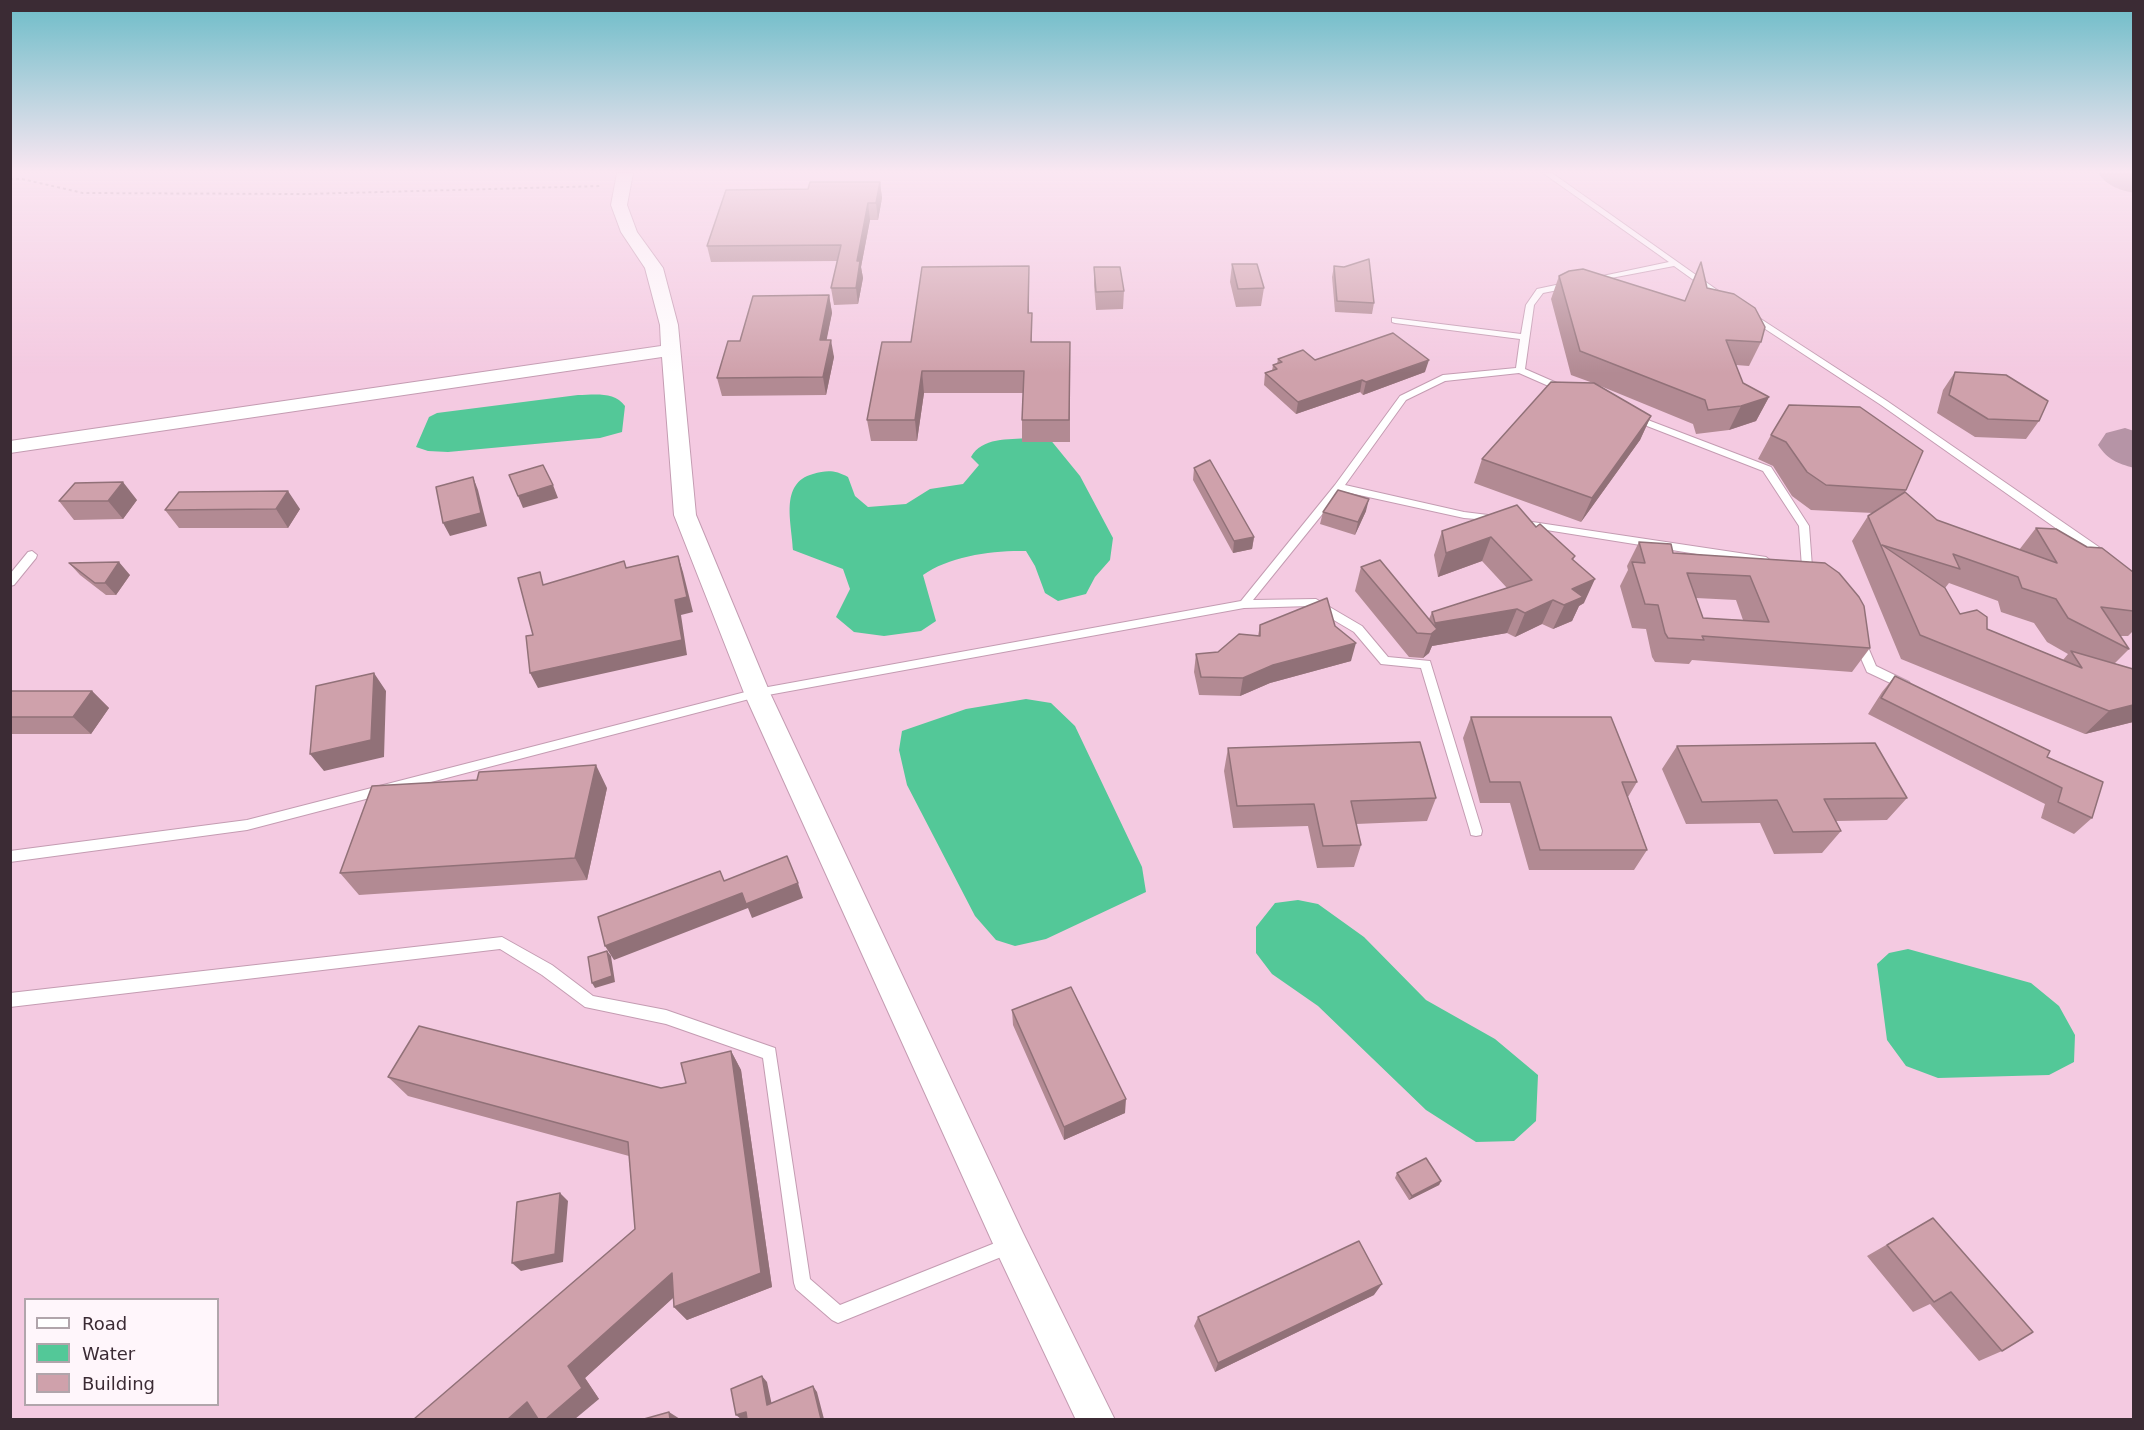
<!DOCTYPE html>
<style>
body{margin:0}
#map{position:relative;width:2144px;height:1430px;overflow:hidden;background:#f4cae1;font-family:"DejaVu Sans",sans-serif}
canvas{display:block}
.frame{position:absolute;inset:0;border:12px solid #3b2b34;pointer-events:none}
.legend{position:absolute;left:24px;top:1298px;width:195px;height:108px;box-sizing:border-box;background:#fff6fb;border:2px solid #b1a5ab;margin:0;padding:8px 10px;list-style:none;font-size:18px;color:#3b2b34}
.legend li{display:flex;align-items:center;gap:12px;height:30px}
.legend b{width:30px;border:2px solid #b1a5ab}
</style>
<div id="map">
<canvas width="2144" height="1430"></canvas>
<div class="frame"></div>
<ul class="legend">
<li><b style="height:8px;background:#fff"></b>Road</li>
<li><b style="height:16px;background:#53c898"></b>Water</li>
<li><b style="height:16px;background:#cfa1ab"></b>Building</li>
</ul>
</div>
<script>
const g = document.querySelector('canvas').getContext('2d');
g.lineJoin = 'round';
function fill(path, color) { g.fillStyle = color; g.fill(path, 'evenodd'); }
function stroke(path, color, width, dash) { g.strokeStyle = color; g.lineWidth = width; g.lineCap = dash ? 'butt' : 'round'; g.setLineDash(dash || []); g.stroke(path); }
fill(new Path2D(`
 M578 395C594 395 614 391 625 406L622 432 600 438 448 452 428 451 416 447 429 417 437 413Z
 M1029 438H1049L1080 476 1113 538 1110 560 1095 577 1086 594 1058 601 1045 593 1035 566 1026 551C994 550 949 556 923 575L936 621 921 631 884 636 854 632 836 617 850 589 843 569 793 550C792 523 779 483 813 474 827 470 835 470 848 477L855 496 868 507 906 504 930 489 963 484 979 465 971 457C982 437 1008 440 1029 438Z
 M1026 699 1051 703 1075 726 1142 867 1146 892 1046 939 1015 946 996 940 975 916 907 785 899 750 902 731 966 709Z
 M1298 900 1318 904 1364 937 1426 1000 1495 1039 1538 1075 1536 1121 1514 1141 1476 1142 1426 1110 1318 1006 1272 974 1256 953V927L1275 903Z
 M1908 949 2031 983 2059 1006 2075 1035 2074 1062 2049 1075 1938 1078 1906 1066 1887 1040 1877 964 1889 953Z`), '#53c898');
fill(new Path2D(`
 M2098 173H2134V193C2119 190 2107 186 2098 173Z
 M2125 428 2134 431V468C2117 463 2108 460 2098 445L2106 433Z`), '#b694a6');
const lane = new Path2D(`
 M1543 173H1552L1727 297 1720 299 1674 266 1590 282 1589 280 1593 278 1669 262Z
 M1570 282 1574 285 1573 287 1543 293 1534 305 1525 369 1566 387V391H1560L1519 373 1445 381 1406 400 1345 485 1464 512 1496 516 1501 519 1500 521 1464 518 1341 491 1253 600 1316 599 1362 626 1388 657 1430 661 1482 831 1481 835 1476 836 1471 835 1470 831 1421 668 1381 664 1354 632 1310 606 1244 608 757 697 247 830 10 862V851L247 820 757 689 1241 601 1335 485 1400 396 1443 375 1516 368 1520 339 1395 323 1392 322V318L1521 334 1526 305 1537 289Z
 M1750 312 1887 401 2109 554 2110 557 2109 560H2101L1881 405 1747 317V313Z
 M1632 414 1771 467 1809 526 1812 567 1811 570H1803L1802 567 1799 526 1763 471 1629 419V415Z
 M1519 520 1766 557 1771 561 1766 565 1515 525 1514 523 1515 521Z
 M32 551 37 555 36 558 14 585 10 586V574L28 552Z
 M1859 636 1865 640 1876 666 1909 682 1911 685 1909 688H1901L1867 672 1853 640Z
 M502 937 552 965 593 996 666 1010 775 1048 810 1279 840 1305 1010 1237 1016 1239 1018 1245 1016 1251 838 1323 832 1320 796 1289 794 1283 763 1058 666 1024 585 1007 542 975 500 949 10 1007V993Z`);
const street = new Path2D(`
 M617 173H633L627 205 637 232 663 268 678 325 696 515 770 693 1023 1233 1115 1420H1076L999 1257 744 693 674 515 662 357 10 453V441L661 346 660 325 645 268 621 232 611 205Z`);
stroke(lane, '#c49cb2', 2);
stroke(street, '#c49cb2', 2);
stroke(new Path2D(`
 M10 179H22L83 193 306 194 602 186`), '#967a89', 2, [3, 3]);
fill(lane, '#fff');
fill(street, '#fff');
fill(new Path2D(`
 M880 182 882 198 878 220H870L861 267 863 278 858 304 834 305 831 288 837 261 711 262 707 246 808 189Z
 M1232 264 1264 288 1261 306 1236 307 1230 282Z
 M1334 266 1374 303 1372 314 1335 312 1332 277Z
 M1094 267 1124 291 1123 309 1096 310 1094 285Z
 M1559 276 1685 301 1707 288 1761 342 1749 366 1736 365 1743 383 1769 397 1756 421 1729 430 1696 434 1693 424 1598 385 1651 416 1640 440 1581 522 1474 483 1482 459 1593 383 1571 375 1551 299Z
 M1029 287V313L1032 342H1070V442H1022V420L1023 393H924L917 441H871L867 420 911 342Z
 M829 295 832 313 826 340 834 357 826 395 722 396 717 378 740 341Z
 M1278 359 1315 360 1425 372 1363 395 1360 392 1296 414 1264 385 1265 373 1272 371 1273 365 1277 364Z
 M1955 372 2039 421 2026 439 1975 437 1937 413 1943 390Z
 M1771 435 1906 490 1905 492 1937 520 2019 550 2036 528 2087 547 2133 572V631L2128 636H2120L2129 649 2114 664 2133 669V722L2085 734 1901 659 1852 541 1868 516 1873 513 1811 510 1792 496 1773 466 1758 459ZM1949 583 1998 601 2001 612 2034 623 2047 642 2068 654 2063 660 1987 629 1960 614 1945 588Z
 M1194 468 1254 537 1252 549 1233 553 1193 480Z
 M137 500 123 519 74 520 59 501Z
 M300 509 288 528H179L165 510Z
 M1366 511 1355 535 1320 524 1323 512Z
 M1536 527 1575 556 1573 560 1584 603 1579 606 1572 621 1553 629 1542 624 1515 637 1507 633 1432 646 1429 653 1423 658 1409 657 1355 591 1361 567 1429 619 1432 612 1507 588 1482 561 1438 577 1434 555 1442 531Z
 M1639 542 1673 553 1825 563 1870 648 1852 672 1692 660 1689 664 1655 662 1652 657 1646 629 1632 628 1620 586 1628 570 1627 566ZM1696 598 1736 600 1743 620 1703 618Z
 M69 563 130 575 116 595H106L80 575Z
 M1260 625 1335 626 1351 661 1270 683 1240 696 1199 695 1194 672 1196 654 1218 652 1258 636Z
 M1895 676 2047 757 2092 818 2074 834 2041 818 2045 804 1868 714 1882 692Z
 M10 691H92L109 708 91 734H10Z
 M1471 717 1637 782 1628 797 1647 850 1634 870H1529L1510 803H1480L1463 738Z
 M1677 746 1907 798 1887 820 1836 821 1841 831 1822 853 1774 854 1760 823 1686 824 1662 769Z
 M1228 748 1436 798 1427 821 1356 824 1361 845 1354 867 1317 868 1308 826 1233 828 1224 771Z
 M607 788 587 880 359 895 340 873Z
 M1012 1010 1125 1113 1064 1140 1013 1025Z
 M731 1051 741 1070 772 1287 687 1320 674 1307V1297L585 1378 599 1399 414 1419 635 1229 629 1156 408 1096 388 1077 661 1088 686 1083Z
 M1397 1173 1441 1181 1439 1185 1409 1200 1395 1178Z
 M1933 1218 2002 1351 1979 1361 1930 1304 1913 1312 1867 1256Z
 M1374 1295 1215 1372 1194 1326 1198 1317Z`), '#b28a93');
fill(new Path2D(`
 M880 182 882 198 878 220 876 203Z
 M868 203 870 220 861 267 863 278 858 304 856 288 857 261Z
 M1029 266V334L1028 313Z
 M829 295 832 313 823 358 820 340Z
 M831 340 834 357 826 395 823 377Z
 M1429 360 1425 372 1363 395 1366 382Z
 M922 371 924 393 917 441 915 420Z
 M1362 380 1360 392 1296 414 1298 402Z
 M1769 397 1756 421 1729 430 1741 406Z
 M1651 416 1640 440 1581 522 1592 498Z
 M473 477 478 490 487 526 450 536 443 523Z
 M123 482 137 500 123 519 108 501Z
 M553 485 558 498 523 508 518 496Z
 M288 491 300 509 288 528 276 509Z
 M1369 499 1366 511 1355 535 1358 522Z
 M1254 537 1252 549 1233 553 1234 541Z
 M1491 537 1482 561 1438 577 1446 553Z
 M678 556 683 572 693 612 681 615 687 655 538 688 530 673 675 600Z
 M119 562 130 575 116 595 105 583Z
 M1595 579 1584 603 1579 606 1572 621 1553 629 1572 589Z
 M1553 600 1542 624 1515 637 1525 613Z
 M1517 609 1507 633 1432 646 1429 653 1423 658 1435 623Z
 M1356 643 1351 661 1270 683 1240 696 1243 678 1273 665Z
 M374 673 386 691 384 757 324 771 310 754Z
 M92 691 109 708 91 734 73 717Z
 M2133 705V722L2085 734 2109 711Z
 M596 765 607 788 587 880 575 858Z
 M798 883 803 898 752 918 748 908 614 960 605 946 742 893Z
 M607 951 611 956 615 982 595 988 592 983Z
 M731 1051 741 1070 772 1287 687 1320 674 1307Z
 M1126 1099 1125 1113 1064 1140V1127Z
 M1441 1181 1439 1185 1409 1200 1412 1196Z
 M560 1193 568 1201 563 1262 521 1271 512 1263Z
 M672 1273 685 1287 585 1378 599 1399 575 1419H546L568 1366Z
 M1382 1284 1374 1295 1215 1372 1218 1363Z
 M762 1376 767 1382 773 1410 767 1405Z
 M813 1386 817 1392 824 1419H821Z
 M527 1402 539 1419H508Z
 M669 1412 680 1419H670Z
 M746 1412 751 1417 745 1419H741L736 1415Z`), '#917178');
const building = new Path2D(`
 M810 182H880L876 203H868L857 261H860L856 288H831L841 245 707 246 726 190 808 189Z
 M1369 259 1374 303 1337 301 1334 266 1344 267Z
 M1701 262 1707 288 1734 294 1755 308 1765 327 1761 342 1726 340 1743 383 1769 397 1741 406 1708 410 1705 400 1580 351 1559 276 1569 271 1583 269 1685 301Z
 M1232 264H1257L1264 288 1238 289Z
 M1029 266 1028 313H1032L1031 342H1070L1069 420H1022L1024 371H922L915 420H867L882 342H911L922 267Z
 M1094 267H1120L1124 291 1096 292Z
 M829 295 820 340H831L823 377 717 378 728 341H740L753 296Z
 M1393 333 1429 360 1366 382 1362 380 1298 402 1265 373 1277 369 1273 365 1282 362 1278 359 1303 350 1315 360Z
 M1955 372 2006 375 2048 401 2039 421 1988 419 1949 395Z
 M1551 382 1594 383 1651 416 1592 498 1482 459Z
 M1789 405 1860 407 1923 451 1906 490 1826 485 1807 472 1786 442 1771 435Z
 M1210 460 1254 537 1234 541 1194 468Z
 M543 465 553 485 518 496 509 475Z
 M473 477 481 513 443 523 436 487Z
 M123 482 108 501H59L75 483Z
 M1338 490 1369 499 1358 522 1323 512Z
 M288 491 276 509 165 510 179 492Z
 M1905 492 1937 520 2057 563 2036 528 2056 529 2087 547 2102 548 2133 572V611L2101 607 2129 649 2068 618 2056 599 2022 588 2018 577 1953 554 1960 569 1882 545 1945 588 1960 614 1977 610 1987 617V629L2082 668 2071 651 2133 669V705L2109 711 1920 635 1868 516Z
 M1517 505 1536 527 1540 524 1575 556 1572 559 1595 579 1572 589 1583 597 1564 605 1553 600 1525 613 1517 609 1435 623 1432 612 1532 580 1491 537 1446 553 1442 531Z
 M1639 542 1671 544 1673 553 1825 563 1839 573 1859 597 1864 606 1870 648 1702 636 1704 640 1668 638 1665 633 1658 605 1645 604 1632 562 1645 563ZM1687 573 1750 576 1769 622 1703 618Z
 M678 556 687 597 675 600 682 640 530 673 526 636 533 635 518 578 540 572 543 585 624 561 626 568Z
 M1380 560 1437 629 1431 634 1417 633 1361 567Z
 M119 562 105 583H95L69 563Z
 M1327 598 1335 626 1356 643 1273 665 1243 678 1201 677 1196 654 1218 652 1239 634 1260 636V625Z
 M374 673 371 740 310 754 316 686Z
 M1895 676 2050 751 2047 757 2103 782 2092 818 2058 802 2062 788 1881 698Z
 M10 691H92L73 717H10Z
 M1471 717H1611L1637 782H1622L1647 850H1540L1520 782H1490Z
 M1420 742 1436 798 1351 801 1361 845 1323 846 1314 804 1237 806 1228 748Z
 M1875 743 1907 798 1824 799 1841 831 1793 832 1777 800 1702 802 1677 746Z
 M596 765 575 858 340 873 372 786 477 780 479 772Z
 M787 856 798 883 746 904 742 893 605 946 598 917 720 871 724 881Z
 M607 951 612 976 592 983 588 957Z
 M1071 987 1126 1099 1064 1127 1012 1010Z
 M419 1026 661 1088 686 1083 681 1063 731 1051 761 1273 674 1307 672 1273 568 1366 582 1388 546 1419H538L527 1402 508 1419H414L635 1229 628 1142 388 1077Z
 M1426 1158 1441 1181 1412 1196 1397 1173Z
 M560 1193 555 1254 512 1263 517 1202Z
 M1933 1218 2033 1332 2002 1351 1951 1292 1934 1302 1887 1245Z
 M1359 1241 1382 1284 1218 1363 1198 1317Z
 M762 1376 767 1405 813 1386 821 1419H747L746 1412 736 1415 731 1389Z
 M669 1412 670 1419H644Z`);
fill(building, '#cfa1ab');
stroke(building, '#917178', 1.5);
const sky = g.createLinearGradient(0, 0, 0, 373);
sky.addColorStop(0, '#6cbcc8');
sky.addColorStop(0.46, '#fae7f2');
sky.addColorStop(1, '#fae7f200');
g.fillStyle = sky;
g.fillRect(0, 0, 2144, 373);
</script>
